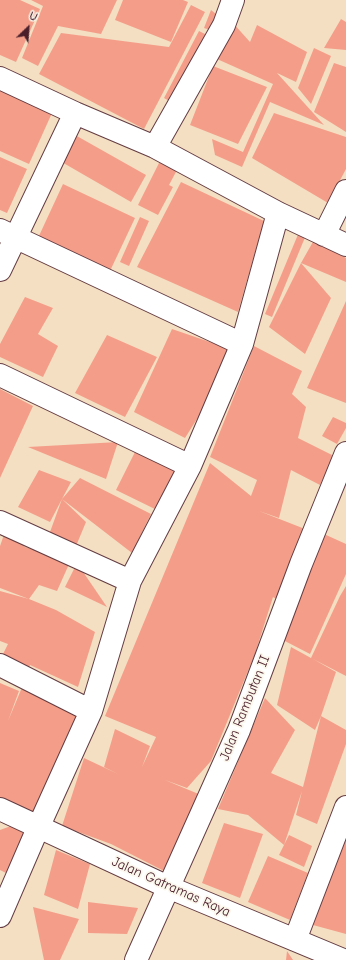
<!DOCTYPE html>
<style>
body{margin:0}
#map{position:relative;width:346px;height:960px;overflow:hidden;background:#f4dfc3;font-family:"Comic Neue",sans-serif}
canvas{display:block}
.north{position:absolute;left:8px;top:8px;width:40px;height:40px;-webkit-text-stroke:3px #fbf7ec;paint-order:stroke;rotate:25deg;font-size:11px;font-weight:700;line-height:16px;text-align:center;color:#4a1f2b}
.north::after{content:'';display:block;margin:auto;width:14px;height:18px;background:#4a1f2b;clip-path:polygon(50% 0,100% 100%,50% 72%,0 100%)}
</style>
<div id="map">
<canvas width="346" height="960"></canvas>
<div class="north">U</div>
</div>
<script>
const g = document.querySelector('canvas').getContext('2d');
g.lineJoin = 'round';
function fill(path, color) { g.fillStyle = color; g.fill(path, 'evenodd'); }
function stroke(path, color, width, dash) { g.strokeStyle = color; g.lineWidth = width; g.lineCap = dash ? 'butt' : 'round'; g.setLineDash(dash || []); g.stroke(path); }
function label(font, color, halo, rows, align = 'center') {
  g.font = font + ' "Comic Neue",sans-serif'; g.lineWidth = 3.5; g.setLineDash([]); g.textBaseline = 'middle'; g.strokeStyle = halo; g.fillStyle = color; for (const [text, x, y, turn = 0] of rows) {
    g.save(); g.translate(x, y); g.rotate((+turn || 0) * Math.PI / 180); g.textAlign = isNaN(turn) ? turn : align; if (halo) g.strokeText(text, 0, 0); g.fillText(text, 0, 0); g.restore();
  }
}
fill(new Path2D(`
 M0 0H20L40 9 16 62 0 55Z
 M31 0H117L101 34 58 26 38 66 22 58 43 6Z
 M123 0H183L188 2 171 42 115 20Z
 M191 5 205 12 144 129 39 74 61 33 169 47Z
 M211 10 221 18 216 32 204 28Z
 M341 19 346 22V50L324 48Z
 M233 23 250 42 257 25 307 52 296 82 277 73 324 125 270 102 242 167 215 155 212 139 243 152 273 84 217 59Z
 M199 31 213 38 178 106 164 98Z
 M314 48 331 56 311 104 298 88Z
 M334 63 346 67V132L314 112Z
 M213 66 267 87 238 144 190 125Z
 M0 90 52 113 29 164 0 151Z
 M274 113 346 137V169L328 203 252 158Z
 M68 131 146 175 131 202 53 157Z
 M0 157 27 169 7 213 0 210Z
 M160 161 177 170 169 185 173 187 158 215 138 205Z
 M181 182 264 221 238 312 137 267Z
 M63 184 135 218 110 271 38 238Z
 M140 217 149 221 129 266 120 262Z
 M299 232 306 235 272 317 265 314Z
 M314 240 346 258V282L301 263Z
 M301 263 331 298 305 354 269 327Z
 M25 297 53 308 38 334 58 346 43 377 0 357V344Z
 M346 301V403L307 388Z
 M172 329 239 352 185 438 134 412Z
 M107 335 157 357 125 417 75 393Z
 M254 346 302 371 292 394 306 407 298 438 334 456 320 485 291 470 279 518 259 511 305 529 278 600 273 597 255 654 211 761 187 788 165 780 201 795 166 872 111 844 62 826 84 758 118 774 104 767 115 729 150 746 142 767 156 737 105 716 210 463 251 496 257 480 210 457Z
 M0 389 33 406 0 478Z
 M333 417 346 423V428L337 444 322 436Z
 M144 434 191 457 161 512 116 490Z
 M118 442 106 479 28 447Z
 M39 470 71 482 62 499 86 522 76 546 50 532 62 499 50 522 18 507Z
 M80 478 151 514 132 553 62 499Z
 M6 529 25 547 70 562 57 591 39 585 29 599 56 610 95 632 78 687 30 665 27 671 3 654 8 644 0 641V591L29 599 0 588V546Z
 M324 534 346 544V574L310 654 281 639Z
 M77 563 107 607 65 587Z
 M346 586V676L313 659 336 672 321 716 346 730V744L317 824 296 815 302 791 284 845 248 815 218 809 265 698 295 730 271 773 303 787 321 716 315 730 277 705 291 647 311 658 340 596Z
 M0 683 19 691 8 721 23 685 87 715 39 816 0 799Z
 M30 819 8 874 0 870V830Z
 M224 823 263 834 240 898 202 883Z
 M289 835 312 846 304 867 279 855Z
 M346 838V934L313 925Z
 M56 850 90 864 78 909 44 895Z
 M268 856 308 873 290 920 248 902Z
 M88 902 138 908 127 934 88 933Z
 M33 907 79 919 60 960H44Z
 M287 951 293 960H286Z`), '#f49e89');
const street = new Path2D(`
 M0 78 75 113 155 147 278 213 346 245
 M155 147 224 25 233 0
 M0 230 242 344
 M324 235 346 191
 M0 270 75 113
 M0 375 190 466
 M0 522 130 581
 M0 665 91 711
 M0 809 168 887 343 960
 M0 916 38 828 91 711 130 581 190 466 242 344 278 213
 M295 940 346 807
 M136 960 239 730 301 564 346 453`);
stroke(street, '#643c42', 24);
stroke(street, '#fff', 22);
label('14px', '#4a1f2b', '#fbf7ec', [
 ["Jalan Rambutan II",245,708,-68],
 ["Jalan Gatramas Raya",171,887,24]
]);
</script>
